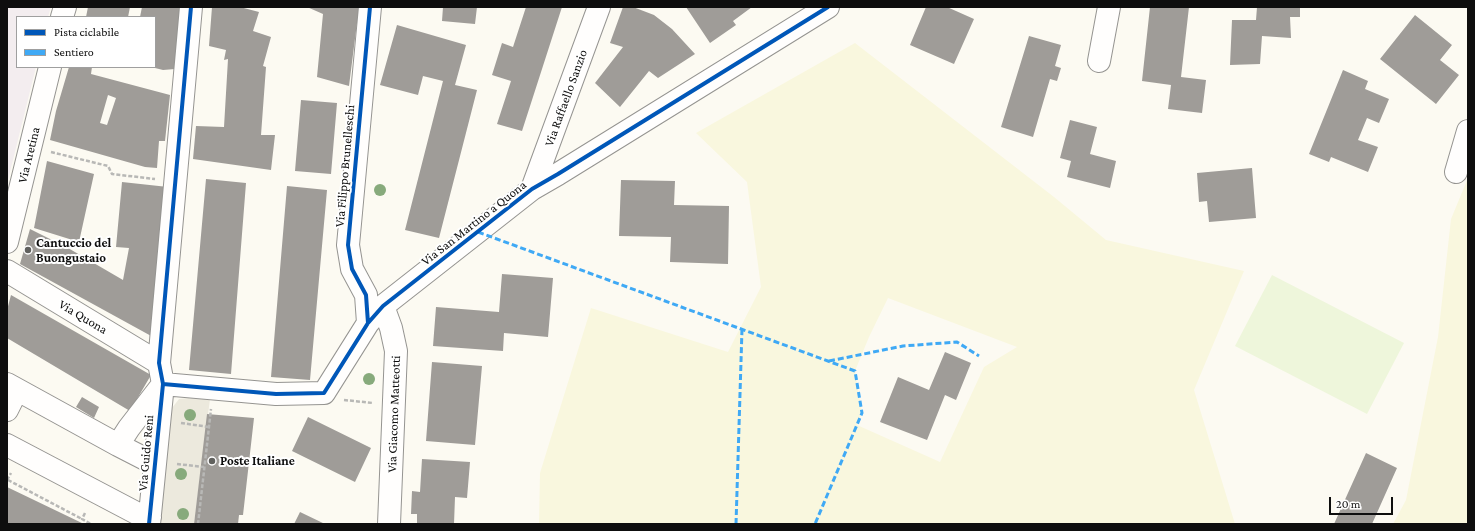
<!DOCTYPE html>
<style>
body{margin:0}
#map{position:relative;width:1475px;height:531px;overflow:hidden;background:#fcfaf2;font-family:"Crimson Pro",serif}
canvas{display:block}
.frame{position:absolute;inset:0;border:8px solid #0e0e0e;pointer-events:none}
.legend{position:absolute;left:16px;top:16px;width:140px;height:52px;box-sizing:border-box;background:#fff;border:1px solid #9f9f9f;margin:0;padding:5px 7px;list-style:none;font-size:12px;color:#0e0e0e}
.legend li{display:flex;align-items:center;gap:8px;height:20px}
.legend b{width:20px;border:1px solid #9f9f9f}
.scale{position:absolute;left:1329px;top:497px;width:64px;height:18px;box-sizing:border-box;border:2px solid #0e0e0e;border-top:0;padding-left:5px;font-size:12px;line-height:14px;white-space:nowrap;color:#0e0e0e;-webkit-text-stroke:3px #fff;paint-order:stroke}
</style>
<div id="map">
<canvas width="1475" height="531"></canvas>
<div class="frame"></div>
<ul class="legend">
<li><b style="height:5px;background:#0057b8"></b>Pista ciclabile</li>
<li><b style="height:5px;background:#3fa9f5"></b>Sentiero</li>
</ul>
<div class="scale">20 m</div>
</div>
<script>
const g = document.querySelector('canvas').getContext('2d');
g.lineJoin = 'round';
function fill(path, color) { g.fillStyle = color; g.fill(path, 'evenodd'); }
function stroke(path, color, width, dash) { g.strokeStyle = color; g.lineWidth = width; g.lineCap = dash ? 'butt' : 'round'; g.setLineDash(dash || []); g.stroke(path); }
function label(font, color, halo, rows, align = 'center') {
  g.font = font + ' "Crimson Pro",serif'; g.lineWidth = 4; g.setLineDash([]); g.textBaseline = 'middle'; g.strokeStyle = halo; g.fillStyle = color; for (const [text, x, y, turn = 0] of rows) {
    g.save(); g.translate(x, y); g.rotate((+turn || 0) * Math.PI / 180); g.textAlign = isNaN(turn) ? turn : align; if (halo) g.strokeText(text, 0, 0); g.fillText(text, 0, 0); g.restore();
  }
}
fill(new Path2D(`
 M7 7H51L48 17H17V67H36L7 184Z`), '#f3edef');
fill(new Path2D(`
 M855 43 1054 197 1106 240 1244 271 1194 390 1235 524H539L540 473 591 308 728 352 761 287 747 182 696 133ZM888 298 1017 347 984 367 940 462 857 425 862 413 855 371 869 337Z
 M1468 178V524H1393L1406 500 1438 337 1451 219Z`), '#f9f7de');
fill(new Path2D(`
 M1272 275 1404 343 1367 414 1235 346Z`), '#eef6db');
fill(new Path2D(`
 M188 398 210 399 194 524H159L172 408 179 399Z`), '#ece9dd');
fill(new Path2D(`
 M88 7H130L128 17H86Z
 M142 7H180L175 69 163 70 155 68V17H140Z
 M212 7H240L259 12 253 31 271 37 263 66 266 67 261 135H275L271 170 193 159 196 126 224 127 228 59 224 60 226 50 209 46Z
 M307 7H359L349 86 317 77 323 14Z
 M443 7H477L475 24 442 21Z
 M526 7H562L522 131 497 124 511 81 492 75 502 43 513 47Z
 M623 7H633L654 15 672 29 695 54 658 78 649 71 620 107 595 83 623 47 610 43Z
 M686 7H752L733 21 736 25 710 43Z
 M926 7H947L974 19 954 64 910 45Z
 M1150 7H1189L1181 77 1206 80 1202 113 1168 109 1171 85 1142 81Z
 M1257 7H1300V17H1290L1291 38 1262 36 1260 64 1230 65 1232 20H1256Z
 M1415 15 1452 45 1440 60 1459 75 1436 104 1380 59Z
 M397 25 466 45 455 85 477 90 439 238 405 230 443 81 423 76 418 95 380 85Z
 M1029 36 1061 45 1055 66 1061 68 1057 81 1050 79 1033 137 1001 127Z
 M69 67H92L91 74 170 95 165 141H159L157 168 145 167 50 140 56 111ZM108 95 116 98 107 125 100 123Z
 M1343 70 1368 81 1365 89 1389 99 1379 123 1367 118 1358 140 1378 147 1368 172 1331 157 1329 162 1309 154Z
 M301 100 337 103 331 174 295 171Z
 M1070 120 1097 127 1090 154 1116 161 1110 188 1067 177 1071 161 1060 158Z
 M47 161 94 174 79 242 34 228Z
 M1252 168 1256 218 1209 222 1207 201 1199 202 1197 173Z
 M206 179 246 183 231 374 189 370Z
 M621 180 675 181 674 205 729 206 728 264 670 262 671 237 619 236Z
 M122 182 168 187 153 337 20 264 30 229 68 248 123 280 129 248 116 247Z
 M287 186 327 190 310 380 271 377Z
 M502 274 553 278 548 337 504 333 503 351 433 346 436 307 499 312Z
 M11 295 151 375 130 411 7 338V310Z
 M945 352 971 363 956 400 945 395 927 440 880 422 898 377 929 390Z
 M432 362 482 366 475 445 426 441Z
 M82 397 99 407 94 418 76 407Z
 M207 414 254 418 243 515H239L238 524H194Z
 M308 417 371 448 355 482 292 451Z
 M1366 453 1397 468 1372 524H1334Z
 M422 459 470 462 467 498 455 497 454 524H417V514H411L412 491 420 492Z
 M7 487 84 524H7Z
 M300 512 325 524H294Z`), '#9f9c98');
const minor = new Path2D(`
 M62 17 65 7
 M1099 61 1109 7
 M1456 172 1468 131
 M532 189 599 7
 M7 242 50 67
 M7 271 159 363
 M383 306 391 328 396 351 389 524
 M368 323 366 295 352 269 348 245 370 7
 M7 384 118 445 155 464
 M163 384 276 394 324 393 368 323 383 306 532 189 558 174 828 7
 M7 410 17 390
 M7 445 142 516 150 517
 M118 445 129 428 163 384
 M149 524 163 384 159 363 191 7`);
stroke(minor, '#959491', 24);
stroke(new Path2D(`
 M51 152 108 166 112 174 155 179
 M344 400 373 403
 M181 423 209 427
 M177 464 204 467
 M7 480 11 473
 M8 480 82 519
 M85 513 82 519 91 524
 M198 524 211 409`), '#b8b8b6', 2.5, [4, 2]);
stroke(minor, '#fffefd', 22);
stroke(new Path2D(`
 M478 232 855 371 862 413 815 524
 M829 361 903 346 957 342 979 356
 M736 524 742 329`), '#3fa9f5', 3, [6, 3]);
stroke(new Path2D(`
 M368 323 366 295 352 269 348 245 370 7
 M163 384 276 394 324 393 368 323 383 306 532 189 558 174 828 7
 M149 524 163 384 159 363 191 7`), '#0057b8', 4);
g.fillStyle = '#87aa7c';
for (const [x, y] of [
 [380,190],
 [369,379],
 [190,415],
 [181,474],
 [183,514]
]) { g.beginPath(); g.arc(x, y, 6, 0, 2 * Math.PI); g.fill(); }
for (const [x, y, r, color] of [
 [28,250,4,"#61615e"],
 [212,461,4,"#61615e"]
]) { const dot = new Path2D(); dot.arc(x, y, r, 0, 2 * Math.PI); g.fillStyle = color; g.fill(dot); stroke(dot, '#fff', 1.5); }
label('13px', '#0e0e0e', '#fff', [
 ["Via Raffaello Sanzio",566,98,-70],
 ["Via Aretina",29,155,-76],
 ["Via Filippo Brunelleschi",345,166,-85],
 ["Via San Martino a Quona",474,223,-38],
 ["Via Quona",83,317,31],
 ["Via Giacomo Matteotti",394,414,-88],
 ["Via Guido Reni",146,453,-85]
]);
label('bold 13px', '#0e0e0e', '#fff', [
 ["Cantuccio del",36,243],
 ["Buongustaio",36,258],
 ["Poste Italiane",220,461]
], 'left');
</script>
